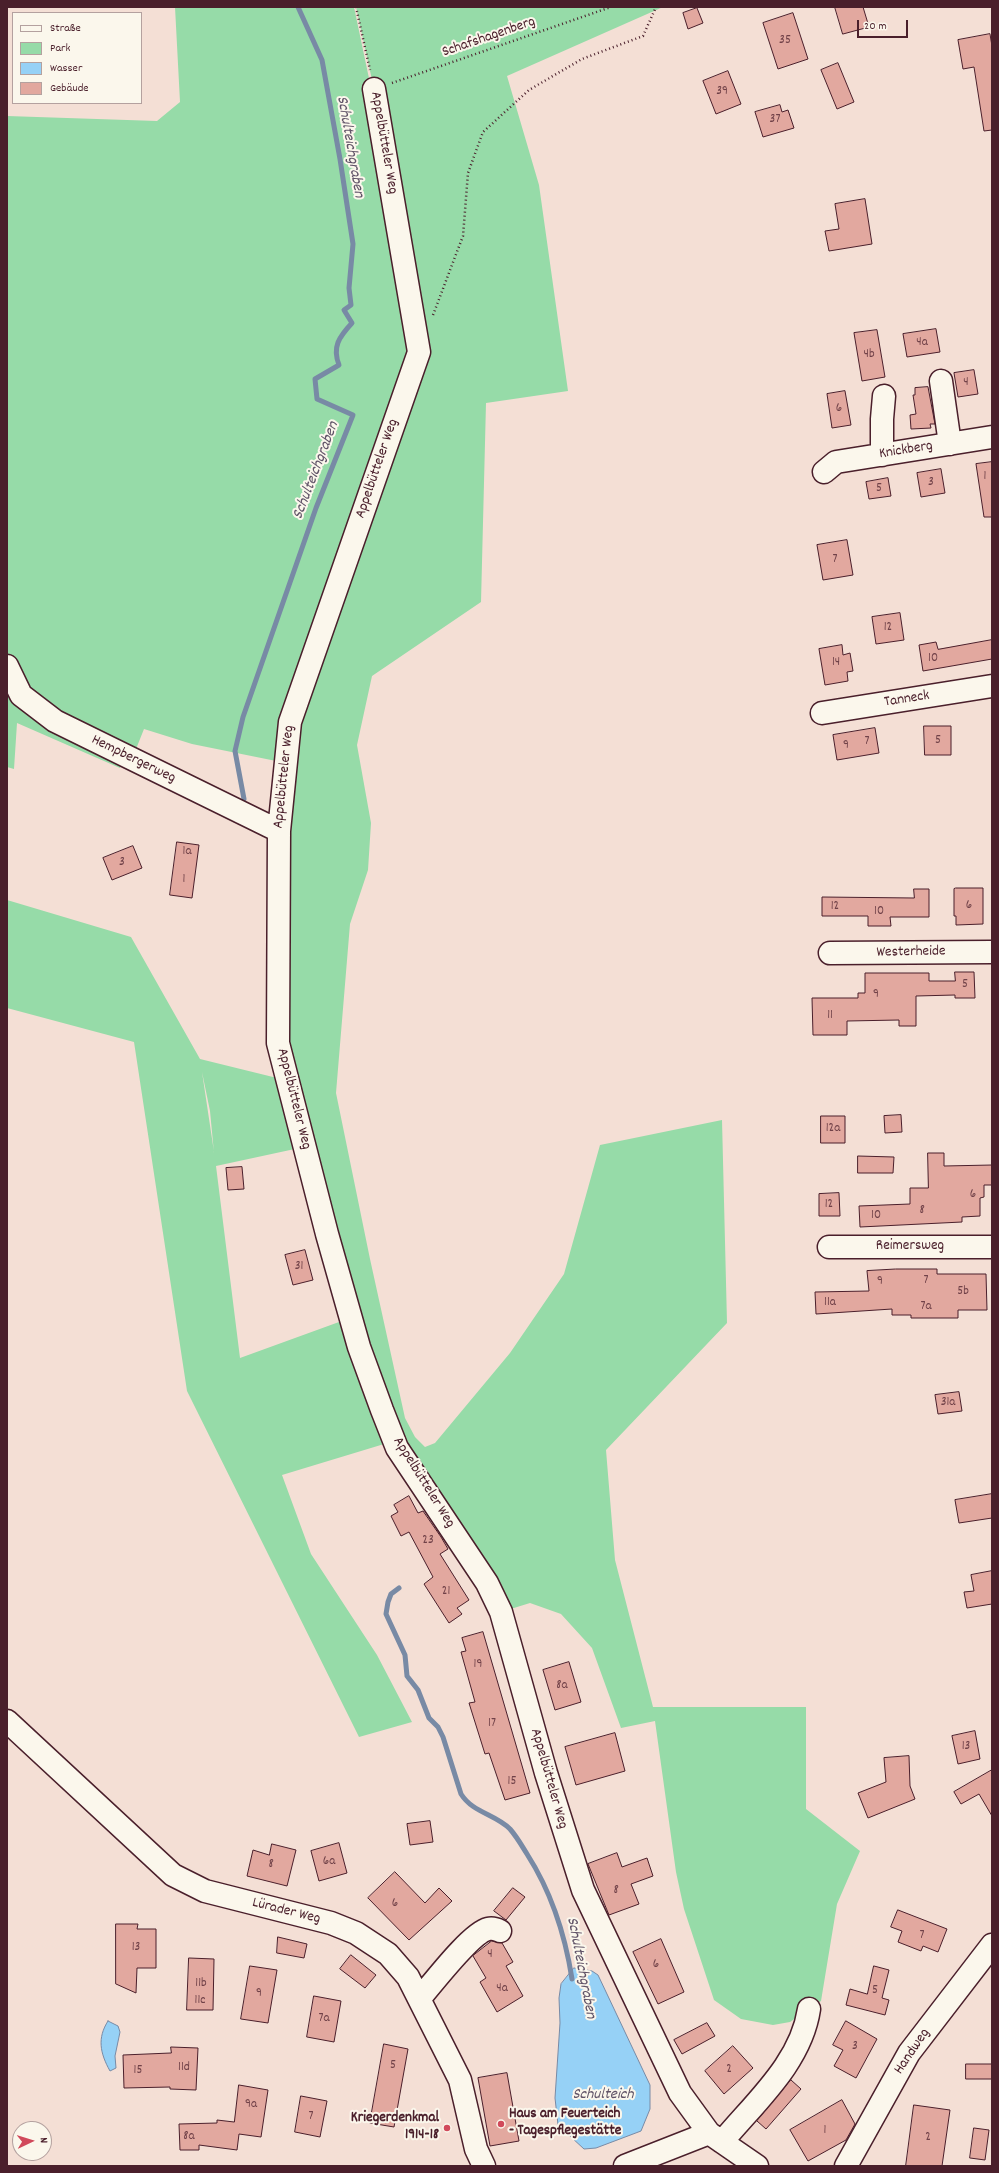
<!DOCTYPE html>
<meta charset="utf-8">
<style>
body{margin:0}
#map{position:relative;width:999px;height:2173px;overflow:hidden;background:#f4dfd5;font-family:Dekko,sans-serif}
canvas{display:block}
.frame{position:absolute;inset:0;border:8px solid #4a1f2b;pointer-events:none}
.legend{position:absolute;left:12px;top:12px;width:130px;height:92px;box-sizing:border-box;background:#fbf7ec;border:1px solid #b4a19f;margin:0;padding:5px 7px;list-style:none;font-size:12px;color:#4a1f2b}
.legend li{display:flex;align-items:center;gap:8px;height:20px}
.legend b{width:20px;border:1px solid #b4a19f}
.north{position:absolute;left:12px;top:2121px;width:40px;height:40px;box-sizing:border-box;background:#fbf7ec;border:1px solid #b4a19f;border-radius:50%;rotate:86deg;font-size:11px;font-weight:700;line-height:16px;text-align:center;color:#4a1f2b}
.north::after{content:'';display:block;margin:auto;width:14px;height:18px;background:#d1495b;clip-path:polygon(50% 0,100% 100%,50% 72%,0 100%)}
.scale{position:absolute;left:857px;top:20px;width:51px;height:18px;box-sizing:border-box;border:2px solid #4a1f2b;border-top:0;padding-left:5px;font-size:12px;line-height:14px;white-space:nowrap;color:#4a1f2b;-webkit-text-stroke:3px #fbf7ec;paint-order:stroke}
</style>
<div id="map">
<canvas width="999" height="2173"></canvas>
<div class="frame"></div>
<ul class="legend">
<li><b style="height:5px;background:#fbf7ec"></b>Straße</li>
<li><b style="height:11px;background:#96dba8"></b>Park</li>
<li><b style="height:11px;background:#96d1f6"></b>Wasser</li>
<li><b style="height:11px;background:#e2a89f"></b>Gebäude</li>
</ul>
<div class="north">N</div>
<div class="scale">20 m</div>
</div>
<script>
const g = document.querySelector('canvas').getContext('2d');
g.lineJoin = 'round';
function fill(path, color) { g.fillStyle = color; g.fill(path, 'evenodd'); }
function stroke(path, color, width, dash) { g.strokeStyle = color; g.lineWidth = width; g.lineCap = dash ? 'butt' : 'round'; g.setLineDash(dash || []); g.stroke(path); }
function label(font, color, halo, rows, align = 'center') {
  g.font = font + ' Dekko,sans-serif'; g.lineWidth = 4; g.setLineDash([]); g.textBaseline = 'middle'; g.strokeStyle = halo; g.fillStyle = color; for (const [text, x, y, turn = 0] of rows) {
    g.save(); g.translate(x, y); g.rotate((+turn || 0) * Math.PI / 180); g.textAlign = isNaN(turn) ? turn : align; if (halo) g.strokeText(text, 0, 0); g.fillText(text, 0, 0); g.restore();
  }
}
fill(new Path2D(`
 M175 7H354L383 145 374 89 356 7H663L507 76 539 185 568 391 486 403 481 602 372 676 357 745 371 823 368 870 350 924 336 1093 370 1259 405 1418 415 1437 425 1447 435 1443 510 1353 564 1274 600 1145 722 1120 727 1323 606 1450 615 1560 653 1707H806V1809L860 1851 837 1904 821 2001 790 2022 773 2025 741 2019 714 2000 684 1909 676 1872 655 1721 621 1728 592 1648 561 1614 530 1603 501 1612 394 1441 282 1475 311 1554 377 1655 412 1722 359 1737 187 1391 134 1042 7 1008V900L131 937 200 1059 273 1077 286 1076V763L192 744 144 729 132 759 125 757 120 768 17 723 14 769 7 767V116L157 121 180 102ZM202 1072 210 1111 214 1153V1152ZM304 1147 350 1318 240 1358 216 1166Z`), '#96dba8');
const water = new Path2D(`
 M574 1968 592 1971 598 1975 650 2085V2109L641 2131 596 2148 584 2149 558 2125 555 2098 560 2023 559 1998 561 1984Z
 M108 2021 118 2026 120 2032 115 2056 116 2068 110 2071C100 2053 97 2038 108 2021Z`);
fill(water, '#96d1f6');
stroke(water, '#788aa5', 1);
stroke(new Path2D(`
 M244 799 235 751 243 717 316 508 353 415 317 399 315 379 339 365C332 347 339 337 352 323L344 310 351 305 349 288 353 244 340 159 322 60 298 7
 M399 1588 391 1594 388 1602 386 1614 405 1655 407 1676 418 1690 429 1718 438 1727 443 1737 461 1794C473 1813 495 1814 510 1829 517 1837 522 1846 527 1854 552 1893 565 1934 572 1979`), '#788aa5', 5);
const building = new Path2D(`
 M835 7H863L869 27 843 34Z
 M697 8 703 23 688 29 683 13Z
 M793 13 808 59 778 69 763 23Z
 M990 34 992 46V130L984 131 974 67 963 69 958 40Z
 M838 63 854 102 837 109 821 70Z
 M728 71 741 104 716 114 703 81Z
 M780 105 782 112 788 110 794 128 763 137 755 112Z
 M865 199 872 244 829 251 825 231 839 229 835 204Z
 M936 329 940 352 907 357 903 334Z
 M877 330 885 377 862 381 854 333Z
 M974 370 978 394 958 397 954 373Z
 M928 387 935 424H930L931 428 911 429 910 415 916 414 913 395H915V388Z
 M845 391 851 425 832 428 827 394Z
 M992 462V517H984L976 464Z
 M941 469 945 493 921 497 917 473Z
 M888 478 891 496 869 499 866 482Z
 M847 540 853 575 823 580 817 545Z
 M900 613 904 640 876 644 872 617Z
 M992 640V659L923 671 919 645 936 642 938 649Z
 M842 645 843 655 850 653 853 671 847 672 848 681 825 685 819 649Z
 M924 726H951V755H925Z
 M875 728 879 753 837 760 833 735Z
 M177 842 199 845 192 898 170 895Z
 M133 846 142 868 112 880 103 858Z
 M956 888H983V924L956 925V916H954V889Z
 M914 889H929V917H890L891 926H868V916H822V897L914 898Z
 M955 972H974L975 998H955V995L916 996V1026H899V1020L847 1021V1035H813L812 998H858V993H865V973H929V981H955Z
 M901 1115 902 1132 885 1133 884 1116Z
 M821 1116H845V1143H821Z
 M928 1153H944V1166L992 1165V1185H984V1197L980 1198V1216L962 1217V1222L860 1227 859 1206 910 1204V1188H928Z
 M858 1156 894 1157 893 1173H858Z
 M242 1167 244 1189 228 1190 226 1168Z
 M839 1193 840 1216H819V1194Z
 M305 1250 313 1280 293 1285 285 1255Z
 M896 1269H937V1274H986L987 1310H958V1318H911V1315H892V1309L816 1314 815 1292 869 1291 867 1271Z
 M959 1392 962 1411 938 1414 935 1395Z
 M992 1494V1518L959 1523 955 1500Z
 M409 1496 418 1513 423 1511 441 1537 448 1549 440 1554 469 1600 457 1608 462 1614 449 1623 424 1584 433 1577 409 1532 401 1536 391 1516 398 1512 394 1505Z
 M992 1571V1604L967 1608 964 1592 974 1591 971 1575Z
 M483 1632 530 1793 505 1800 489 1753 485 1754 469 1703 475 1702 461 1652 466 1651 462 1638Z
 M569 1662 581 1702 555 1710 543 1670Z
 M975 1731 980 1759 958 1764 952 1736Z
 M615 1733 625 1771 576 1785 565 1747Z
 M909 1756 910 1786 915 1799 868 1818 858 1793 886 1782 884 1758Z
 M992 1770V1816L979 1794 961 1804 954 1792Z
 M430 1821 433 1842 410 1845 407 1824Z
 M339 1843 347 1873 319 1881 311 1851Z
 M272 1844 296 1850 287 1886 247 1876 253 1850 269 1855Z
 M617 1853 622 1867 647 1858 653 1876 631 1884 639 1904 609 1915 588 1864Z
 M395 1872 425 1903 439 1888 452 1901 409 1940 368 1898Z
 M513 1888 525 1897 506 1920 494 1911Z
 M898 1910 947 1929 938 1952 923 1946 921 1951 898 1942 902 1931 891 1927Z
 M116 1924H138L137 1929H156V1968H137L136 1993 116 1984Z
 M278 1937 307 1944 304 1958 277 1953Z
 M661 1939 684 1992 658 2004 633 1952Z
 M492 1941 502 1943 513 1962 506 1966 523 1996 497 2012 480 1982 486 1978 473 1956Z
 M351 1955 376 1975 365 1988 340 1969Z
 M189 1958 214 1959 213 2010H187Z
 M250 1966 277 1970 268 2023 241 2019Z
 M874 1966 889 1970 882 1998 889 2000 885 2015 846 2005 850 1989 867 1994Z
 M314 1996 341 2001 334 2042 307 2037Z
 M846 2021 877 2039 856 2078 834 2066 843 2050 833 2045Z
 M707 2023 715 2036 682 2054 674 2040Z
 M384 2044 408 2049 394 2127 370 2123Z
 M733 2046 753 2068 724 2094 705 2071Z
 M171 2047 198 2048 196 2090 170 2089V2087L124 2088 123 2055 171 2053Z
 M966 2064H992V2079H966Z
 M507 2073 519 2141 490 2146 478 2078Z
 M791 2080 801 2089 766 2129 757 2121Z
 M239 2085 268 2090 261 2137 239 2134 237 2150 199 2145V2150H180L179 2124 217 2123V2120L234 2122Z
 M301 2096 327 2101 320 2137 295 2132Z
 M842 2100 855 2124 846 2140 808 2161 790 2130Z
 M914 2105 950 2110 942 2166H906Z
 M974 2128 989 2130 985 2160 970 2158Z`);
fill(building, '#e2a89f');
stroke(building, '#4a1f2b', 1);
const minor = new Path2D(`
 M374 89 419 352 290 722 279 831 278 1043 327 1234 359 1347 382 1410 397 1448 487 1583 501 1612 546 1773 583 1890 680 2093 709 2133 757 2166
 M941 381 950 444
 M882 455V419L884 396
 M824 472 836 462 992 437
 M7 666 21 695 55 721 279 831
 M822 713 992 686
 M830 953 992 952
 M829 1247H992
 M7 1721 173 1875 205 1891 331 1923 356 1933 388 1954 408 1977 460 2080 476 2149 484 2166
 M420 1998C433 1983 471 1933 488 1929 492 1928 496 1929 500 1931
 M722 2142C755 2102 801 2063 809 2009
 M625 2166 709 2133
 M846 2166 909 2053 992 1945`);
stroke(minor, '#4a1f2b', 25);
stroke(new Path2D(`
 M356 7 370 70
 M392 83 611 7
 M433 315 463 236 468 173 483 132 529 90 582 59 643 36 656 7`), '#4a1f2b', 2.5, [1, 3]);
stroke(minor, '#fbf7ec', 22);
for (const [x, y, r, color] of [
 [501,2124,4,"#d1495b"],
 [447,2128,4,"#d1495b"]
]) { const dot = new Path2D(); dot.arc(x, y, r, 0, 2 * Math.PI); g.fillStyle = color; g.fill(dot); stroke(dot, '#fbf7ec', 1.5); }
label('13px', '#704148', null, [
 ["35",785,41],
 ["39",722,92],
 ["37",775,120],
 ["4a",922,343],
 ["4b",869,355],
 ["4",966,383],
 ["6",839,409],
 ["1",985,477],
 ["3",931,483],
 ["5",879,489],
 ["7",835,560],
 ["12",888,628],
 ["10",933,659],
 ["14",836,663],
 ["5",938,741],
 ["7",867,742],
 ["9",846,746],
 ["1a",187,852],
 ["3",122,863],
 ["1",184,880],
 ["6",969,906],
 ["12",835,907],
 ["10",879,912],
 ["5",965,985],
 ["9",876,995],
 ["11",830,1016],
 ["12a",833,1129],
 ["6",973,1195],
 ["12",829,1205],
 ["8",922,1211],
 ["10",876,1216],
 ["31",299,1267],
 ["7",926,1281],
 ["9",880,1282],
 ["5b",963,1292],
 ["11a",830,1303],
 ["7a",926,1307],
 ["31a",948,1403],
 ["23",428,1541],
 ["21",446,1592],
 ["19",478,1665],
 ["8a",562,1686],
 ["17",492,1724],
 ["13",966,1747],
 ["15",512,1782],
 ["6a",329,1862],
 ["8",271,1865],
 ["8",616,1891],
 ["6",395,1904],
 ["7",922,1936],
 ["13",136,1948],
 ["4",490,1955],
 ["6",656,1965],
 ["11b",201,1984],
 ["4a",502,1989],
 ["5",875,1991],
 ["9",259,1994],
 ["11c",200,2001],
 ["7a",324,2019],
 ["3",855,2047],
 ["5",393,2066],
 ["11d",184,2068],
 ["2",729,2070],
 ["15",138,2071],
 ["9a",251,2105],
 ["7",311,2117],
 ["1",825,2131],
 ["8a",189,2137],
 ["2",928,2138]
]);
label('15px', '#4a1f2b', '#fbf7ec', [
 ["Schafshagenberg",489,38,-19],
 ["Appelbütteler Weg",383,143,80],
 ["Knickberg",906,451,-9],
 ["Appelbütteler Weg",378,469,-71],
 ["Tanneck",907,700,-9],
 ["Hempbergerweg",133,760,26],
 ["Appelbütteler Weg",285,777,-84],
 ["Westerheide",911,953,-1],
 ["Appelbütteler Weg",293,1099,76],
 ["Reimersweg",910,1247],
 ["Appelbütteler Weg",423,1483,58],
 ["Appelbütteler Weg",548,1779,74],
 ["Lürader Weg",286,1912,14],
 ["Handweg",913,2052,-56]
]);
label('bold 15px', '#4a1f2b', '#fbf7ec', [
 ["Haus am Feuerteich",509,2115],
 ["- Tagespflegestätte",509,2132],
 ["Kriegerdenkmal",439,2119,"right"],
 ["1914-18",439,2136,"right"]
], 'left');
label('italic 16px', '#615468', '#fbf7ec', [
 ["Schulteichgraben",349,147,80],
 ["Schulteichgraben",317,471,-69],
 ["Schulteichgraben",580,1968,79],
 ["Schulteich",603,2096]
]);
</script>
